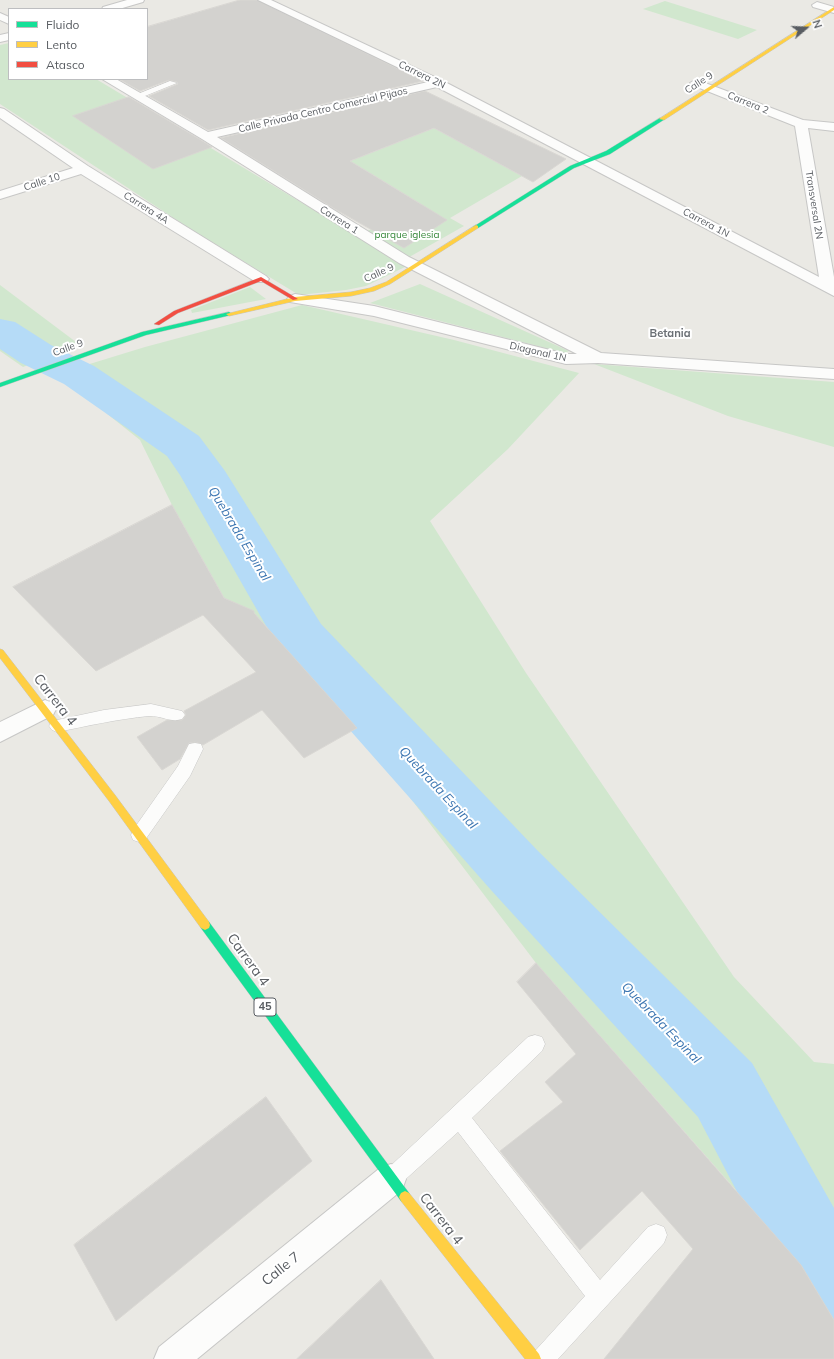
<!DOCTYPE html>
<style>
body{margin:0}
#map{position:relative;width:834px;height:1359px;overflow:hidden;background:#eae9e4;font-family:Mulish,sans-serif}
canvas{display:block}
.legend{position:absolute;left:8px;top:8px;width:140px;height:72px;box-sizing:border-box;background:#fff;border:1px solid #bdbec0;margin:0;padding:5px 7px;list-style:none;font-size:12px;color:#595d62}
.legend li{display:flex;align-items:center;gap:8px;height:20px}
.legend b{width:20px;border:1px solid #bdbec0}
.north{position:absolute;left:786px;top:8px;width:40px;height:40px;-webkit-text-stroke:3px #fff;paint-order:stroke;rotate:71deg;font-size:11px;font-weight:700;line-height:16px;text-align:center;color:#595d62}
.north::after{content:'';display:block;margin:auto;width:14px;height:18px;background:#595d62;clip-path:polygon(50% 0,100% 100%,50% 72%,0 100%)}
</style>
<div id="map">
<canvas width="834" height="1359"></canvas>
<ul class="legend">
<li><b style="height:5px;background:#16e098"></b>Fluido</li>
<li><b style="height:5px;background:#ffcf43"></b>Lento</li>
<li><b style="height:5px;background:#f24e42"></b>Atasco</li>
</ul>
<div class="north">N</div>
</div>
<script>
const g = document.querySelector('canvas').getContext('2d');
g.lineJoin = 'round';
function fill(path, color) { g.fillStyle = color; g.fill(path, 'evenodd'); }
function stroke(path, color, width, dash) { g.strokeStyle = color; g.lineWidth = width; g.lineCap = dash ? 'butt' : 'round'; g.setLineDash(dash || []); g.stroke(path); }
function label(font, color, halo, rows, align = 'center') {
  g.font = font + ' Mulish,sans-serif'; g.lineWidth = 4; g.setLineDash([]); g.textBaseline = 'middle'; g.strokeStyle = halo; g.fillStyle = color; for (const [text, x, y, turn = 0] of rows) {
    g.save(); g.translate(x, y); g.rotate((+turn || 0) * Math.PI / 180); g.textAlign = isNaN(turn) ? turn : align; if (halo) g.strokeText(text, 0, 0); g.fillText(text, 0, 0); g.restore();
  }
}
fill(new Path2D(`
 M665 1 757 30 738 39 643 9Z
 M9 43V79H96L407 266 366 286 346 290 299 295 192 230 0 104V45Z
 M434 128 522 176 450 218 464 226 404 260 361 234 422 205 350 161Z
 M420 284 569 351 565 353 370 303Z
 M0 285 76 342 75 346 23 367 0 351Z
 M250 287 266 299 192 313 191 310Z
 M302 305 454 340 579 373 508 449 430 521 526 673 734 977 814 1062 834 1064V1320L801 1264 536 963 357 728 254 613 224 598 172 505 140 440 57 374 145 347Z
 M594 364 834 382V447L728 416Z`), '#d1e7ce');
fill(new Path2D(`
 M0 319 15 322 51 345 94 366 199 436 225 471 321 624 537 850 752 1063 834 1208V1332L804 1320 698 1117 491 890 281 652 180 475 167 456 64 384 21 363 0 349Z`), '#b5dbf7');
const building = new Path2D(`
 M240 0H257L423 81 208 130 149 96 178 84 177 82 169 80 140 91 119 79H147V27Z
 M425 91 566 159 533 182 434 128 350 161 447 220 404 248 333 208 221 138Z
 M129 97 201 140 212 147 153 169 73 116Z
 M172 505 224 598 254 611V613L357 728 304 758 262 710 203 745 195 742 189 743 180 759 162 770 137 737 167 720H182L186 715 184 711 256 672 203 615 96 671 13 587Z
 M536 963 801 1265 834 1320V1359H604L693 1249 642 1191 580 1250 500 1151 563 1102 545 1082 576 1054 517 982Z
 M266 1097 312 1161 116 1321 74 1245Z
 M381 1280 434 1359H297Z`);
fill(building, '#d3d2cf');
stroke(building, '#d9d7d3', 1);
const lane = new Path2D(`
 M170 81 177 83 140 98 133 96Z
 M151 704 182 711 185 715 182 719C171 723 160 715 149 716 118 719 87 726 57 732L52 730 49 726 52 722 57 720 104 710Z
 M195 743 201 744 203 749 190 776 145 840 139 842 133 840 131 835 133 830 178 766 189 744Z
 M535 1035 542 1037 545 1044 542 1051 472 1118 600 1280 648 1227 656 1224 664 1227 667 1235 664 1243 558 1359H532L535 1351 585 1296 458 1132 398 1186 391 1189 384 1186 381 1179 384 1172 528 1037Z`);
const street = new Path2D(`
 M127 0H144L143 2 119 9H102L103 7Z
 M258 0H271L443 81 819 277 795 126 692 85 690 83 696 79 700 81 803 120 834 123V131L808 128 834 277V296L437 87 217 137 409 257 601 353 834 369V379L598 363 566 364 374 316 290 302 287 299 290 296 295 294 374 306 566 354H577L399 263 202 139 102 79H116L208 132 428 82Z
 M817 2 834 7V13L813 7 812 5Z
 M0 13 9 17V24L0 20Z
 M9 33V40L0 42V35Z
 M0 108 4 109 88 166 266 276 269 279 266 282H256L81 174 0 199V191L73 168 0 118Z
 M45 700 53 703 56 709 53 715 0 742V722Z
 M391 1164 402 1168 406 1179 402 1190 197 1359H154L159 1347 380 1168Z`);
const fast = new Path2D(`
 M660 118 665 119 610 154 574 168 478 228 473 227 570 166 606 151Z
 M229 312 232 314 231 315 146 335 0 387V383L142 332Z
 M205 920 209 922 409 1193 411 1197 409 1201 405 1203 401 1201 201 928 200 925 201 922Z`);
const slow = new Path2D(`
 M834 7V10L664 120 659 119Z
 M476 225 478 226V228L390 284 374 291 351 296 295 301 229 316 226 314 295 297 351 292 370 288 386 282Z
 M0 649 3 650 115 795 209 922 210 925 209 928 205 930 201 928 109 801 0 658Z
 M405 1191 409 1193 539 1354 541 1359H525L401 1201 399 1197 401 1193Z`);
const jam = new Path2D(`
 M261 277 298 299 293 300 261 281 178 313 159 325 154 324 174 311Z`);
stroke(lane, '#c7c7c6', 1);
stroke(street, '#c7c7c6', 2);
stroke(fast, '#c5c6c4', 1);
stroke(slow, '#c5c6c4', 1);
stroke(jam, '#c5c6c4', 1);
fill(lane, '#fcfcfb');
fill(street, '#fcfcfb');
fill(fast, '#16e098');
fill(slow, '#ffcf43');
fill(jam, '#f24e42');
label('10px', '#595d62', '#fff', [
 ["Carrera 2N",422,75,26],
 ["Calle 9",699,83,-33],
 ["Carrera 2",748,103,22],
 ["Calle Privada Centro Comercial Pijaos",323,110,-13],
 ["Calle 10",42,182,-18],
 ["Transversal 2N",814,205,81],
 ["Carrera 4A",146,208,32],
 ["Carrera 1",339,220,32],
 ["Carrera 1N",706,223,28],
 ["Calle 9",379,273,-24],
 ["Calle 9",68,348,-20],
 ["Diagonal 1N",538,352,13]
]);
label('10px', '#348638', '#fff', [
 ["parque iglesia",407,235]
]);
label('bold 11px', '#6a6f74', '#fff', [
 ["Betania",670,334]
]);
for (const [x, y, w] of [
 [265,1007,22]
]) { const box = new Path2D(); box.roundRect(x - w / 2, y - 9, w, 18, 3); g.fillStyle = '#fff'; g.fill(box); stroke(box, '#595d62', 1); }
label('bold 11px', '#595d62', null, [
 ["45",265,1007]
]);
label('italic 13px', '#3b75b1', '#fff', [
 ["Quebrada Espinal",239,534,59],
 ["Quebrada Espinal",438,788,47],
 ["Quebrada Espinal",661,1023,46]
]);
label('14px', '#595d62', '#fff', [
 ["Carrera 4",55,700,52],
 ["Carrera 4",248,960,54],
 ["Carrera 4",441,1219,52],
 ["Calle 7",281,1269,-39]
]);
</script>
